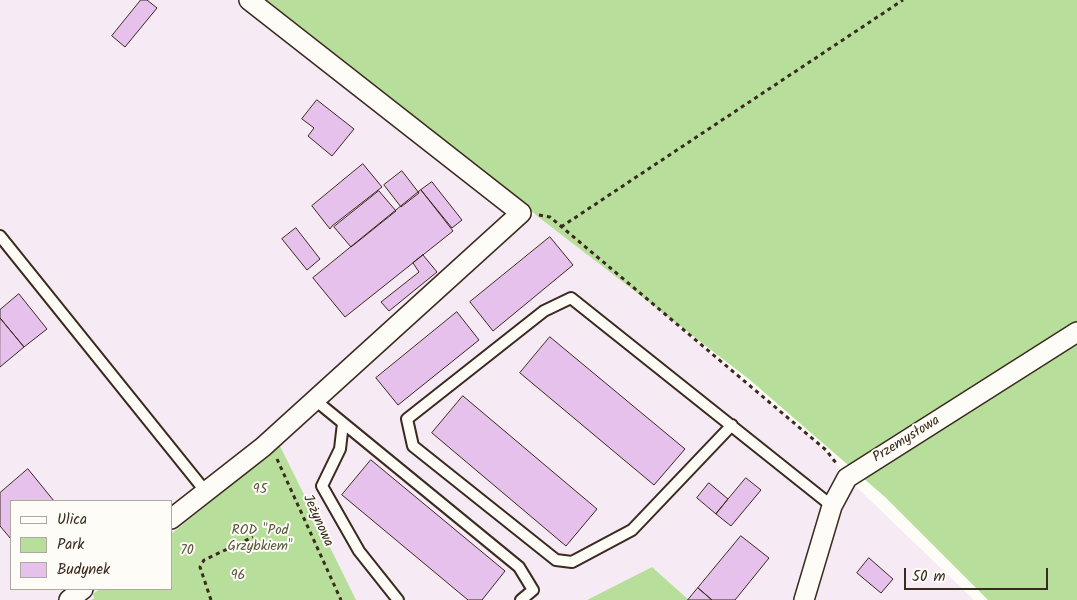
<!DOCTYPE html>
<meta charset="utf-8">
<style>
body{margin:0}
#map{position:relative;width:1077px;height:600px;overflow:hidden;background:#fdfcf7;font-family:Kalam,sans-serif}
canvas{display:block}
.legend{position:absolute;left:10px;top:500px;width:162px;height:90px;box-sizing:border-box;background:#fdfcf7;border:1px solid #afa8a0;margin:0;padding:6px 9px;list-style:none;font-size:15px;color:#3b2a1e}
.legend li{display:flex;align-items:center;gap:10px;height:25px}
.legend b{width:25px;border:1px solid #afa8a0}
.scale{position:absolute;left:904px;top:568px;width:144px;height:22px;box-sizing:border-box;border:2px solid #3b2a1e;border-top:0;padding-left:6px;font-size:15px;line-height:18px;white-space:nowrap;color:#3b2a1e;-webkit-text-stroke:4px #fdfcf7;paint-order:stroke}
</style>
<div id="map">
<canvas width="1077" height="600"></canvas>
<ul class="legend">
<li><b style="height:6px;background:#fdfcf7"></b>Ulica</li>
<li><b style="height:14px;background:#b7df9b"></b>Park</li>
<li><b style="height:14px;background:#e6c1ec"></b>Budynek</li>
</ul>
<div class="scale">50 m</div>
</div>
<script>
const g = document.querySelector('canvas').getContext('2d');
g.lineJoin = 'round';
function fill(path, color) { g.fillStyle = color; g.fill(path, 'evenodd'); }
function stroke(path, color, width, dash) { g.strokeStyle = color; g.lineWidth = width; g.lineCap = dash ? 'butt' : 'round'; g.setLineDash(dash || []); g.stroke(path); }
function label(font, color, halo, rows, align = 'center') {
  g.font = font + ' Kalam,sans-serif'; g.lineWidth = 4; g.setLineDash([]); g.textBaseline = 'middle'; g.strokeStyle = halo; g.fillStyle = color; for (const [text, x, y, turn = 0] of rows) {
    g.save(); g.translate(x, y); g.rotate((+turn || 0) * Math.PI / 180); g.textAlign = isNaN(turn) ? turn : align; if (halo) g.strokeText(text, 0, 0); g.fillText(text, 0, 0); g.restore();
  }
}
fill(new Path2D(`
 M0 0H249L521 213 550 217 826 450 847 478 974 600H689L652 567 587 600H355L280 446 171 535V501H11V589H105L91 600H0Z`), '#f6eaf4');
fill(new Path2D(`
 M262 0H1077V600H988L885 497 750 380 484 175Z
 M280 446 356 600H91L94 598 93 594 100 589H171V534Z
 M652 567 689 600H587Z`), '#b7df9b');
const building = new Path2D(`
 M141 0H147L157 8 125 47 112 36Z
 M317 100 354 129 332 156 308 136 314 128 302 119Z
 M363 164 382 187 332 226 330 229 312 206Z
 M402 171 419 193 401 207 384 185Z
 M432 182 462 220 452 228 421 190Z
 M421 190 453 231 345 317 313 278Z
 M379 191 396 211 351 247 334 227Z
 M296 228 320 259 307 270 282 239Z
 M550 237 573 265 493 331 470 302Z
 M423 255 437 272 389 311 381 302 419 272 413 263Z
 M19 294 47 329 24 347 0 318V310Z
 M457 312 479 340 398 405 376 378Z
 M0 318 24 347 0 367Z
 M550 337 685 449 654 485 520 373Z
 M463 396 597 509 566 546 432 433Z
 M371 460 505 571 482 600H468L342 495Z
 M28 469 54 501H11V539L0 526V493Z
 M746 478 761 490 731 526 716 514Z
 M709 483 728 499 716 514 697 498Z
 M741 536 769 558 735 600H712L698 588Z
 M869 558 893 579 881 593 857 573Z
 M698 588 712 600H688Z`);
fill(building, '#e6c1ec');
stroke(building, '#3b2a1e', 1);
const lane = new Path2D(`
 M0 236 206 492
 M315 400 519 567 533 590 521 600
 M343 423 340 449 322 486 359 551 398 600
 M732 425 632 530 572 562 556 560 413 446 407 419 544 311 571 298 832 506`);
const street = new Path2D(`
 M171 519 263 447 521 213 249 0
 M69 600 83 589
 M804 600 832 506 847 478 1077 332`);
stroke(lane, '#3b2a1e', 14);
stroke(street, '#3b2a1e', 22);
stroke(new Path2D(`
 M539 215 550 217 826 450 836 463
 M561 227 903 0
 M277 459 341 600
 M211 600 200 567 204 560 253 537`), '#3b2a1e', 3, [4, 4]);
stroke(lane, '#fdfcf7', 10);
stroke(street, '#fdfcf7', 19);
label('14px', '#3b2a1e', '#fdfcf7', [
 ["Przemysłowa",907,440,-32],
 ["Jeżynowa",317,521,66]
]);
label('14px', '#5a573d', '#fdfcf7', [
 ["95",260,491],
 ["ROD \"Pod",260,532],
 ["Grzybkiem\"",260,548],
 ["70",187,552],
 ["96",238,577]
]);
</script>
